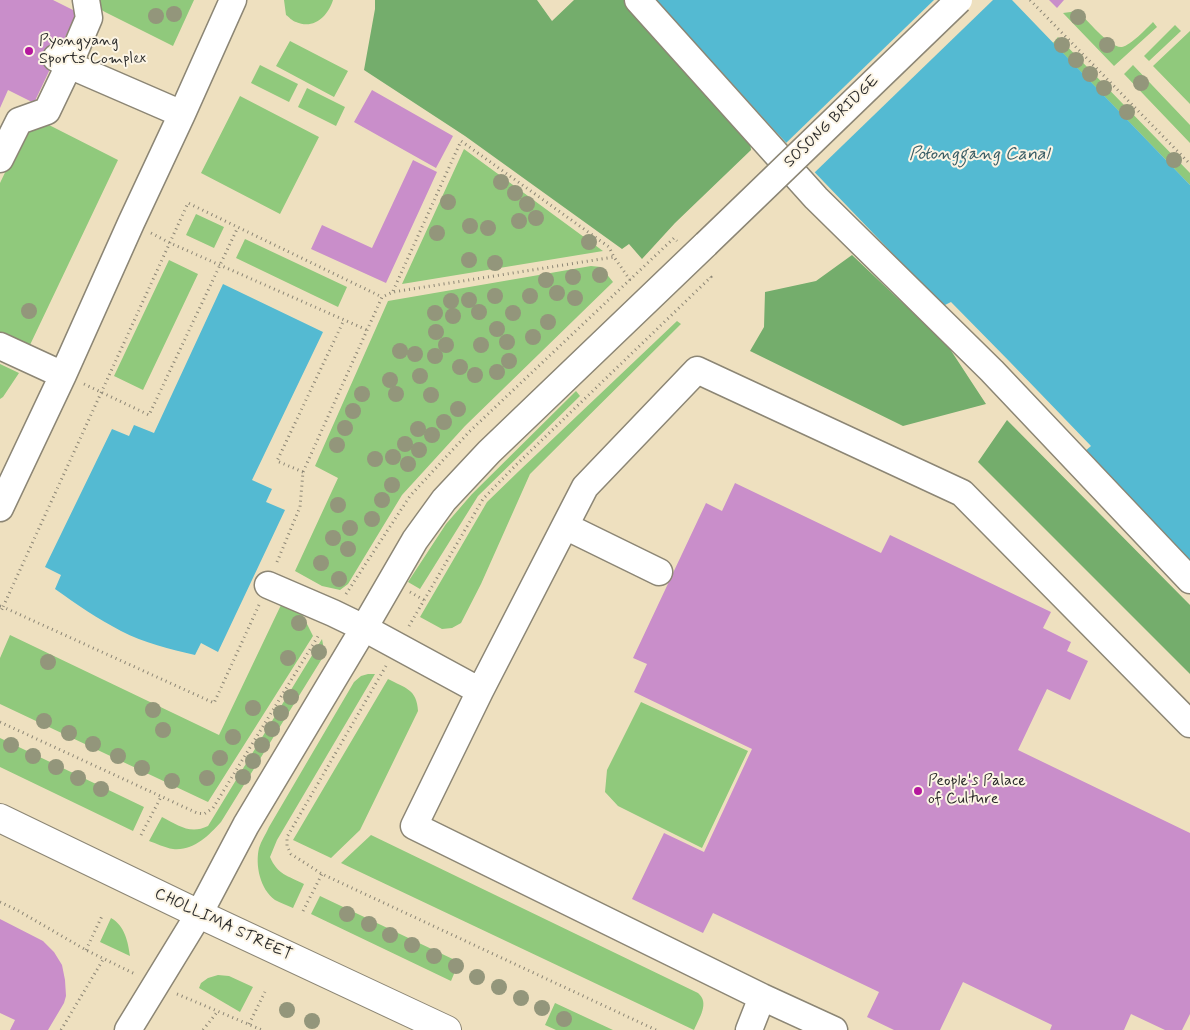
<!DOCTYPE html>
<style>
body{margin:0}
canvas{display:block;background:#eee0bf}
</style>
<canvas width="1190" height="1030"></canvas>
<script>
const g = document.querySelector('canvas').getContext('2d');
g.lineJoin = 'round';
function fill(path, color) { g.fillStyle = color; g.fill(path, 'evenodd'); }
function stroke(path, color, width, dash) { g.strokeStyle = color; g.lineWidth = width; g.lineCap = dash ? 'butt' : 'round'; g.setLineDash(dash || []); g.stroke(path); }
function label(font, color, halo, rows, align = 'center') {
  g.font = font + ' Mynerve,sans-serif'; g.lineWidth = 4; g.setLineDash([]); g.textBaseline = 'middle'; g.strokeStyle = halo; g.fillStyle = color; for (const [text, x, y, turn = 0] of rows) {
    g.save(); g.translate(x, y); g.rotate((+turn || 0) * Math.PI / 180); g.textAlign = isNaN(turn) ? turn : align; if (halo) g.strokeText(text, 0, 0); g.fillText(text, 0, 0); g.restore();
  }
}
fill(new Path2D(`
 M94 0H194L173 46 105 12 97 7Z
 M284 0H333C328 16 314 30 296 22 292 21 289 17 286 15Z
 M1078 11C1086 19 1111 49 1122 47 1131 45 1146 29 1153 22L1157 27 1114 66 1063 13Z
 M1175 25 1181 31 1149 61 1144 56Z
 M1190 31V104L1153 66Z
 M1058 37 1190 173V185L1053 43Z
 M290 41 348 71 334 97 276 66Z
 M260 65 298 84 289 102 251 83Z
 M1133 65 1190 125V143L1124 74Z
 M307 88 345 107 336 126 298 107Z
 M240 96 319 137 280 214 201 173Z
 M38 124 49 125 118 160 29 347 0 334V183L22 137Z
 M464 149 603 251 402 284Z
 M196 214 224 227 214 248 186 235Z
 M245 239 347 287 338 307 236 258Z
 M169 260 198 274 143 390 114 376Z
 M591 266 601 267 613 282 465 426 402 495 348 584 340 590 322 586 295 571 338 478 315 466 388 301Z
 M677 321 681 324 530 474 481 584 461 623 452 628 442 629 420 617 487 502 519 471Z
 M0 364 19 373 3 397 0 399Z
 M576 391 580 396 478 496 420 589 408 582 446 524 472 494Z
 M281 605 302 614 313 636 208 802 0 704V658L10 635 219 735Z
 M322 639 324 650 323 657 221 822C208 836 194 851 173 849 165 848 156 843 149 841L162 817C178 825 190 835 208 826Z
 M368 674H375L277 840 270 857C277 874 288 876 304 884L293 908C287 905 280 903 275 900 260 889 255 865 259 848 261 841 266 834 269 827L354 682 361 676Z
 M388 679C405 688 417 689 418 711L360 830 331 858 293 840Z
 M641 702 748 751 702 848 618 806 605 792 607 770Z
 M0 738 144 807 133 831 0 767Z
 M371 835 698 993C710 1003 699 1018 694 1030L341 863Z
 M320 896 459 962 451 981 311 914Z
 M111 918C125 926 128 942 130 956L100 942Z
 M218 975 229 976 253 987 240 1012 199 988 201 983 208 978Z
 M555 1003 613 1030H556L545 1025Z`), '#90c97c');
fill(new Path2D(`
 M375 0H537L552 21 574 0H626L750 141 751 150 675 223 642 259 629 244 622 249 465 136 364 70 375 9Z
 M852 255 948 346 986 404 903 426 750 351 764 327 765 292 816 281Z
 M1007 420 1190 605V674L978 462Z`), '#74ad6c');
fill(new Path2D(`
 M656 0H1012L1190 185V561L1084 452 1091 446 1010 362 951 302 943 306 776 132Z
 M223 284 323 332 252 480 272 489 266 502 285 510 218 652 201 643 195 655C170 649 144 643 121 631 98 619 76 604 55 589L61 575 45 567 112 429 129 436 134 425 154 433Z`), '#54bad2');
fill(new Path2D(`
 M934 0H993L813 174 785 144Z`), '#eee0bf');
fill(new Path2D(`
 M0 0H53L77 12 34 103 8 90 0 108Z
 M1049 0H1064L1057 8Z
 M372 90 453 136 436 168 354 122Z
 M413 160 437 172 386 283 311 249 322 225 372 248Z
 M735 483 881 553 890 535 1051 612 1043 628 1071 642 1067 651 1088 661 1070 700 1047 689 1018 750 1190 833V1014L1182 1030H1165L1131 1014 1124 1030H1050L1052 1025 963 982 940 1030H894L867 1017 879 992 713 913 703 933 632 899 664 833 704 852 752 749 634 692 647 664 633 658 706 503 722 511Z
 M0 919 43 941 54 952 62 965 65 980 66 996 64 1003 48 1030H10L15 1020 0 1013Z`), '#c98eca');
const minor = new Path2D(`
 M638 0 816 198 992 371 1190 580
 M56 58 69 65 182 114
 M0 159 19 121 47 111 69 65 89 18 86 0
 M0 346 63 375
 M0 508 63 375 131 223 182 114 233 0
 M565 526 659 572
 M268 585 333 613 364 628 480 691
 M128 1030 199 914 246 825 364 628 415 540 444 500 489 452 706 244
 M749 1030 762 997
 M834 1030 762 997 414 826 480 691 585 487 697 370 962 493 1190 724`);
const major = new Path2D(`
 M0 818 199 914 447 1030`);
stroke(minor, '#8c8675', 29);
stroke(major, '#8c8675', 30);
stroke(new Path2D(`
 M1030 0 1190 164
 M151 233 170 243 367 330
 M393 291 461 141 609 247 614 257 630 280
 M84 384 149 415 238 227
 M303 472 277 461 344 320
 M277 562 300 507 303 472 382 297 393 292 614 257
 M410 592 424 600
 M346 594 410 496 470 431 674 238 677 241
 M259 605 214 703 3 607 188 203 382 297
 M0 606 3 607 0 613
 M409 626 483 499 516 465 711 277 709 275
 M386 666 287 837V846L291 854 322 874 656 1030
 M0 722 197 813 204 814 213 808 320 633
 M141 835 161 797
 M0 902 17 910 86 950 135 974
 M303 911 322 874
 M86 950 102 916
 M177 994 262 1030
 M249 1024 265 992
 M61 1030 104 958
 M203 1030 218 1011`), '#8c8675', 3, [1, 4]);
stroke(minor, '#fff', 26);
stroke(major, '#fff', 28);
const minorBridge = new Path2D(`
 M706 244 959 0`);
stroke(minorBridge, '#8c8675', 29, []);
stroke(minorBridge, '#fff', 26);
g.fillStyle = '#93967b';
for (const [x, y] of [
 [174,14],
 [156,16],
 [1078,17],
 [1062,45],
 [1107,45],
 [1076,60],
 [1090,74],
 [1141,83],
 [1104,88],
 [1127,112],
 [1174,160],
 [501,182],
 [515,193],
 [448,202],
 [527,204],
 [536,218],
 [519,221],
 [470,226],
 [488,228],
 [437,233],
 [589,242],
 [469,260],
 [495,263],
 [600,275],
 [573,277],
 [546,280],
 [557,293],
 [495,296],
 [530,296],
 [575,298],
 [469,300],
 [451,301],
 [29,311],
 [479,312],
 [435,313],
 [513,313],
 [453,316],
 [548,322],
 [497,329],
 [436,332],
 [533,337],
 [507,342],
 [446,345],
 [481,345],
 [400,351],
 [415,354],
 [435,356],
 [509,361],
 [460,367],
 [497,372],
 [475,375],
 [420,376],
 [390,380],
 [362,394],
 [396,394],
 [431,395],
 [458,409],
 [353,411],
 [444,422],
 [345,428],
 [418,429],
 [432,435],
 [405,444],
 [337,445],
 [419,450],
 [393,457],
 [375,459],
 [408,464],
 [392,485],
 [382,500],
 [338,505],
 [372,519],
 [350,528],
 [333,538],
 [348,549],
 [321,563],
 [339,579],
 [299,623],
 [319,652],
 [288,658],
 [48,662],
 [291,697],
 [253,708],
 [153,710],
 [281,713],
 [44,721],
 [272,729],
 [163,730],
 [69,733],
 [233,737],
 [93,744],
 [11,745],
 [262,745],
 [33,756],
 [118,756],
 [220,758],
 [253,761],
 [56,767],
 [142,768],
 [243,777],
 [78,778],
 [207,778],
 [172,781],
 [101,789],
 [347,914],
 [369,924],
 [390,935],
 [412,945],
 [434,956],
 [456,966],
 [477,977],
 [499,987],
 [521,998],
 [542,1008],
 [287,1010],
 [564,1019],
 [312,1021]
]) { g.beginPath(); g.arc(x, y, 8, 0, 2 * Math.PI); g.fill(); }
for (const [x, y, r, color] of [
 [29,51,5,"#b5179e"],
 [918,791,5,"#b5179e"]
]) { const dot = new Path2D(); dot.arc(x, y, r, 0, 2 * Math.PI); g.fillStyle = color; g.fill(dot); stroke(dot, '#fcf5e5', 2); }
label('16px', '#2b2b2b', '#fcf5e5', [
 ["Pyongyang",39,42],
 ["Sports Complex",39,60],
 ["People's Palace",928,782],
 ["of Culture",928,800]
], 'left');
label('16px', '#2b2b2b', '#fcf5e5', [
 ["SOSONG BRIDGE",832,122,-44],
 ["CHOLLIMA STREET",223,925,25]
]);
label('italic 18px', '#395d65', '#fcf5e5', [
 ["Potonggang Canal",979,155]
]);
</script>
